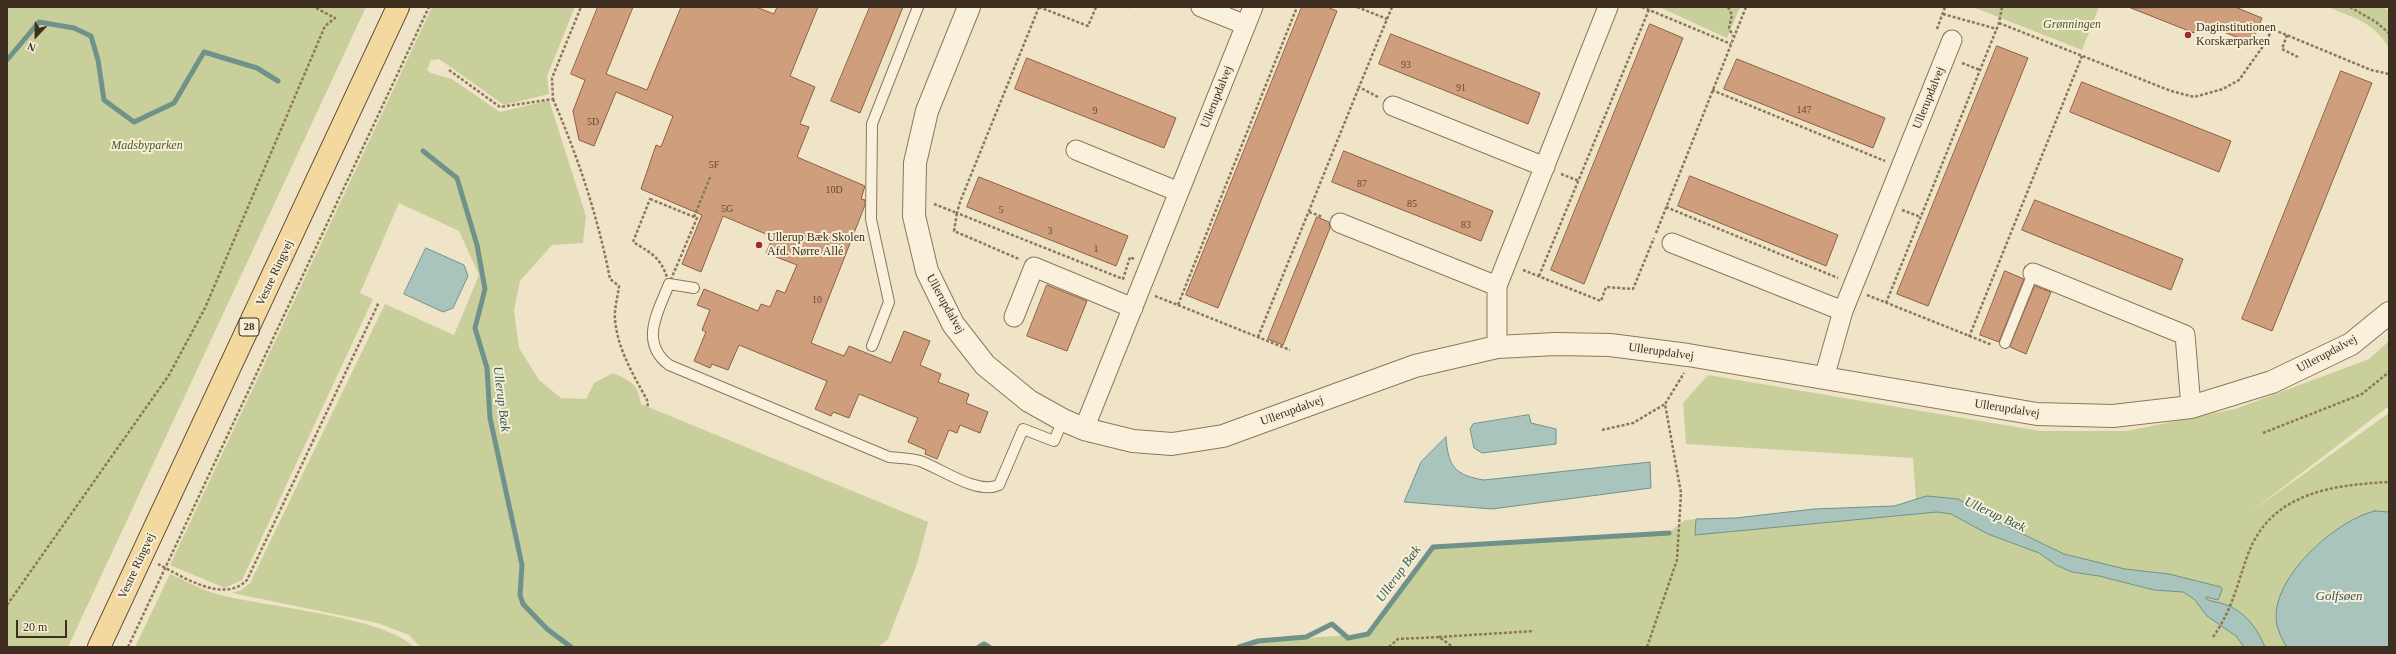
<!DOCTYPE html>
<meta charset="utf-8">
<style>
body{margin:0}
#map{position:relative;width:2396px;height:654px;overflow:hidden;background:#f0e4c8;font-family:Georgia,serif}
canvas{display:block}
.frame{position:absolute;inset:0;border:8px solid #3d2e20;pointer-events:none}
.north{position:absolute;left:16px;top:16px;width:40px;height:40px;-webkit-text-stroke:3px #f7eed8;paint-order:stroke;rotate:202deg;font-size:11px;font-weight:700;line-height:16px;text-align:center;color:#3d2e20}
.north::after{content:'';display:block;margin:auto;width:14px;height:18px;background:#3d2e20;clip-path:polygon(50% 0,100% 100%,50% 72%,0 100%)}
.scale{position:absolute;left:16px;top:620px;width:51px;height:18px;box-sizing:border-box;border:2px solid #3d2e20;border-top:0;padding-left:5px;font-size:12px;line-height:14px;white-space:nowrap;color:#3d2e20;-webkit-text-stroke:3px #f7eed8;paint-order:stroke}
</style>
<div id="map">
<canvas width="2396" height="654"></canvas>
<div class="frame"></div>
<div class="north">N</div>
<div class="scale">20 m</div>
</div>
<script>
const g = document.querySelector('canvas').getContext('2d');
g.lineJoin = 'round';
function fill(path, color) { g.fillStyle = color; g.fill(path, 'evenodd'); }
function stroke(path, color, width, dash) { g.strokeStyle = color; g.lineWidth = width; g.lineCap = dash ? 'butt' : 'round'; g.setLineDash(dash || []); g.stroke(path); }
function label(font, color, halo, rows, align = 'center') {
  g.font = font + ' Georgia,serif'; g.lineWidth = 4; g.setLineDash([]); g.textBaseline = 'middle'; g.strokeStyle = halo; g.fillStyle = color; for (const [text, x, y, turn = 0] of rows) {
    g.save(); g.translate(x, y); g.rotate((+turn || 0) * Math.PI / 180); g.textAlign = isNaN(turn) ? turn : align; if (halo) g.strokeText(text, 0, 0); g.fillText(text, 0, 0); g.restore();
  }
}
fill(new Path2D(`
 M7 7H366L68 647H7Z
 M432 7H575L547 76 549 94 504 105 439 59 431 60 427 70 431 73 452 79 500 112 549 100 586 216 583 243 552 245 520 281 514 310 519 348 539 380 561 398 586 399 594 383 613 373C631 381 638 384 641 404L928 522 917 564 888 639 878 647H420L409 635 378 623 232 593 241 590 250 583 385 304 454 335 479 275 459 231 399 203 360 293 373 299 242 580 225 588 170 565Z
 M1659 7H1740L1727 38Z
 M1973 7H2099L2082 50Z
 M2328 7H2382L2389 10V48C2374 22 2354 18 2328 7Z
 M2389 341V406L2252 511 2389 413V647H1239L1258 641 1368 634 1433 547 1668 533 1685 520 1696 519 1735 518 1814 509 1894 506 1916 499 1913 458 1686 444 1683 403 1708 375 2040 431H2127L2235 409 2369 359Z
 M170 574C185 580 201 590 217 594 264 607 383 616 414 647H135Z`), '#c9cf9b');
const water = new Path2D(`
 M426 248 464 265 468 276 453 308 443 312 404 294Z
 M1529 415 1531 423 1556 429V444L1482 453 1474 448 1470 429 1473 424Z
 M1446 437C1448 466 1454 475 1484 480L1650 462 1651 488 1492 509 1404 502 1421 462Z
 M1927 496 1958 499 2000 523 2064 554 2125 569 2169 574 2221 587 2222 590 2218 600 2206 597V599C2212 602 2218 602 2224 604 2245 611 2257 628 2265 647H2244L2236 636 2207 616 2194 599 2183 592 2154 590 2099 576 2072 572 2056 565 2039 553 1988 534 1951 514 1937 512 1695 535 1696 519 1736 518 1814 509 1894 506Z
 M2375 511 2389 512V647H2287C2284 644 2282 638 2280 634 2258 588 2334 520 2375 511Z`);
fill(water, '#a9c4bc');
stroke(water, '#6f938a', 1);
stroke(new Path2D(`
 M7 60 39 22 74 28 91 36 98 60 104 100 134 122 174 103 204 52 257 68 278 81
 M423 151 457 178 477 245 485 289 475 328 487 368 490 418 522 565 520 595 523 604 547 629 571 647
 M979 647 984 644 989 647
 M1239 647 1258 641 1306 637 1332 624 1348 638 1368 634 1433 547 1669 533`), '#6f938a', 5);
const building = new Path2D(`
 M598 7H633L606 74 647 90 681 7H756L774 14 777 7H818L790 76 815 87 800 124 809 127 797 157 865 186 861 199 865 200V205L811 343 844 356 849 346 891 363 904 331 930 341 920 365 941 374 938 382 969 394 966 403 988 412 980 433 960 425 957 433 949 430 937 459 925 454 926 450 908 442 918 418 859 394 849 418 833 412 831 416 815 409 827 381 739 345 728 370 712 364 710 368 694 361 706 332 702 330 710 310 697 305 704 289 758 311 761 304 770 307 777 290 785 293 797 265 766 253 773 237 723 216 701 272 682 264 702 215 641 189 656 145 661 147 673 116 616 92 594 146 579 140 573 111 585 80 571 74Z
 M870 7H903L860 113 831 101Z
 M1302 7H1327L1337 11 1218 308 1186 295Z
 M2235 7 2262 18 2252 43 2198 22 2194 33 2131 8Z
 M1650 24 1683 38 1584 284 1551 270Z
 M1391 34 1540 93 1528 124 1379 64Z
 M1997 46 2028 58 1928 306 1897 294Z
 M1027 58 1176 118 1164 148 1015 89Z
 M1737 59 1885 118 1873 148 1724 89Z
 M2341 71 2372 83 2272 331 2242 319Z
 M2082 82 2231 141 2219 172 2070 112Z
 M1344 151 1493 211 1481 241 1332 182Z
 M1690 176 1838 235 1826 266 1678 206Z
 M979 177 1128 236 1116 266 967 207Z
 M2035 200 2183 259 2171 290 2022 230Z
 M1317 217 1329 222 1330 228 1283 345 1268 339Z
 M2005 271 2024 279 1999 342 1980 335Z
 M1047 285 1087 301 1067 351 1027 336Z
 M2035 286 2051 292 2026 354 2010 347Z`);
fill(building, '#cf9f7d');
stroke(building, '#8d5f41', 1);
const service = new Path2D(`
 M694 288 669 284C658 312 639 342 669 365L889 457C899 458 911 458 920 461 942 469 977 495 999 485L1023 429 1054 441 1063 420
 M2005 343 2033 273
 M872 346 889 302 871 219 872 124 918 7`);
const minor = new Path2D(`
 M1201 7 1246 25
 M1393 106 1545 167
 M1076 150 1179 192
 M1340 223 1497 286
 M1672 243 1843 311
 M2033 273 2185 335 2191 407
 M1014 317 1034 267 1133 308
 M1497 347V286L1608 7
 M1824 378 1843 311 1952 40
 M1084 429 1253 7`);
const tertiary = new Path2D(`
 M969 7 927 111 915 163 914 216 927 271 953 324 985 365 1029 401 1063 420 1084 429 1133 441 1172 444 1223 436 1415 366 1497 347 1556 344 1610 345 1688 355 2037 414 2113 416 2191 407 2272 382 2351 344 2389 313`);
const primary = new Path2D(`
 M99 647 398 7`);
stroke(service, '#8d765c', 12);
stroke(minor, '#8d765c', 21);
stroke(tertiary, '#8d765c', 24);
stroke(primary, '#5b4430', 24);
stroke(new Path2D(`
 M1039 7 960 202 957 213 1123 279 1130 257 1134 259
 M1039 7 1088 26 1096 7
 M1128 7H1129
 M1357 7 1387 19
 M1642 7 1731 44
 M1728 7 1732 15 1729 28 1733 36
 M2350 7 2376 22 2389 33
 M1943 14 1997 29
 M1999 23 2171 91 2194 97 2223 89 2239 80 2266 42 2272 29 2371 70 2389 74
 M1937 29 1945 7
 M2287 35 2282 49 2298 57
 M1962 63 1980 70
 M449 70 500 107 553 99 552 78 581 7
 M1712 90 1885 161
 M1378 97 1359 87 1392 7
 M553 99C578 157 598 217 610 279L619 286C618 296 614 309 615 320 618 350 633 374 647 400L648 407
 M1561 174 1579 181
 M650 199 697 218 669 284C662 259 655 255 633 242Z
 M934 204 957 213 954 231 1019 259
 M1666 207 1838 278
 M1902 210 1921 217
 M1309 212 1323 217
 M694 217 711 175
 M1656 233 1746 7
 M1523 270 1601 301 1606 287 1633 289 1654 238
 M1539 276 1650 7
 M1867 295 1992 345
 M1155 296 1178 305 1297 7
 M1886 303 1999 23 2002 7
 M1178 305 1290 350
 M1258 337 1359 87
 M1969 337 2082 56
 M1602 430 1633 423 1665 404
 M2263 433 2362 394 2389 372
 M158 564C183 577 224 604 247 580L379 302
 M7 605 169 375 205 308 325 26 335 18 314 7
 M1439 637 1534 631
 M2213 637C2232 610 2237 585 2248 554 2271 493 2331 485 2389 482
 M128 647 429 7
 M1389 647 1398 639 1439 637 1453 647
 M1647 647 1677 560 1681 493 1665 404 1684 373`), '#8d765c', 2.5, [3, 2]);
stroke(service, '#faf1dc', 10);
stroke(minor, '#faf1dc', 19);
stroke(tertiary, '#faf1dc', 22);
stroke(primary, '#f3d9a0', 22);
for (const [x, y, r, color] of [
 [2188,35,4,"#9e2a2b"],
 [759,245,4,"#9e2a2b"]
]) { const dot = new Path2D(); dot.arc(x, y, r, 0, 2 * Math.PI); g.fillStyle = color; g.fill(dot); stroke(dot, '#f7eed8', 1.5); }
label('10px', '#624a37', null, [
 ["93",1406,65],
 ["91",1461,88],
 ["147",1804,110],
 ["9",1095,111],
 ["5D",593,122],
 ["5F",714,165],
 ["87",1362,184],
 ["10D",834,190],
 ["85",1412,204],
 ["5G",727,209],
 ["5",1001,210],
 ["83",1466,225],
 ["3",1050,231],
 ["1",1096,249],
 ["10",817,300]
]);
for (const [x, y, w] of [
 [249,327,20]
]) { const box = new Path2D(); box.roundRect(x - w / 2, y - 9, w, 18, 3); g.fillStyle = '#f7eed8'; g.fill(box); stroke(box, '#3d2e20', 1); }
label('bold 11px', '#3d2e20', null, [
 ["28",249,327]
]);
label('italic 12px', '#4d5a26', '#f7eed8', [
 ["Grønningen",2072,25],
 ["Madsbyparken",147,146]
]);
label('12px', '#3d2e20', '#f7eed8', [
 ["Daginstitutionen",2196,28],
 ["Korskærparken",2196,42],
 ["Ullerup Bæk Skolen",767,238],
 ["Afd. Nørre Allé",767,252]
], 'left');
label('12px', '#3d2e20', '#f7eed8', [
 ["Ullerupdalvej",1217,97,-68],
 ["Ullerupdalvej",1929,98,-68],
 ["Vestre Ringvej",275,273,-65],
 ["Ullerupdalvej",945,304,61],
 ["Ullerupdalvej",1661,352,8],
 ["Ullerupdalvej",2327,354,-28],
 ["Ullerupdalvej",2007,409,9],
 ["Ullerupdalvej",1292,411,-20],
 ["Vestre Ringvej",137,566,-65]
]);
label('italic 13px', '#2f5d5a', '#f7eed8', [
 ["Ullerup Bæk",501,399,83],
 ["Ullerup Bæk",1995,515,25],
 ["Ullerup Bæk",1399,574,-54],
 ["Golfsøen",2339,597]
]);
</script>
